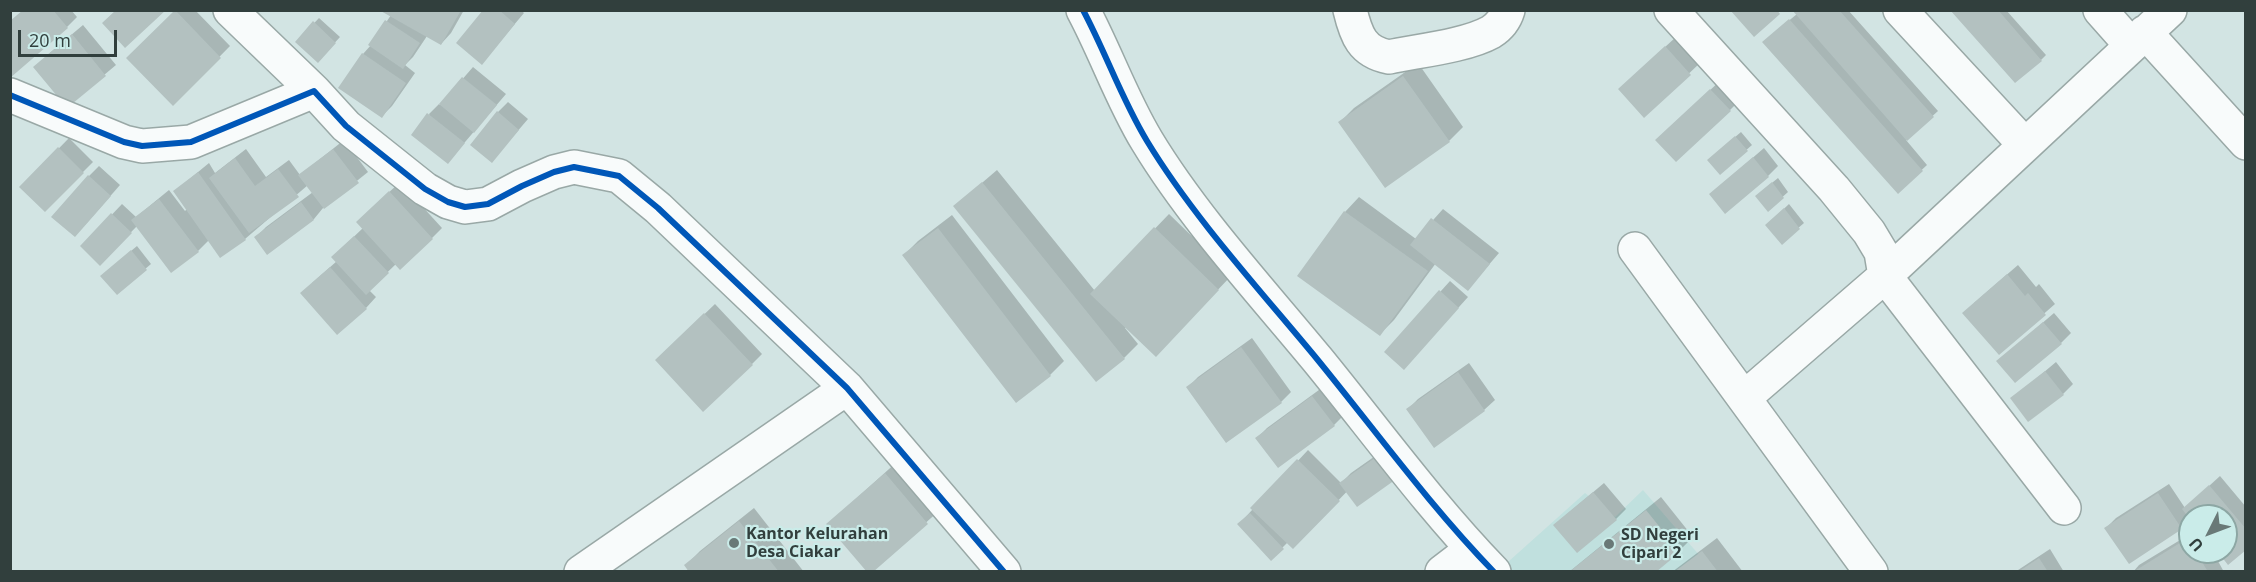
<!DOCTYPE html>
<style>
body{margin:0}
#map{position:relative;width:2256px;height:582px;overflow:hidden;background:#d2e4e3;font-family:"Open Sans",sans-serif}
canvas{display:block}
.frame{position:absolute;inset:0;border:12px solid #313f3d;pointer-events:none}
.north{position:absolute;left:2178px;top:504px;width:60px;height:60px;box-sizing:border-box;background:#caece9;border:2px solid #8da7a4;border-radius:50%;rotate:228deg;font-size:16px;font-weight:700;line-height:24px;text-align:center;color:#313f3d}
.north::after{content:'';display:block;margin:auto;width:21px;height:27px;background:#697977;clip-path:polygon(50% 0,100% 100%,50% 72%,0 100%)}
.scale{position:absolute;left:18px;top:30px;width:99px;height:27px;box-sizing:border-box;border:3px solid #313f3d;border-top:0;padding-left:8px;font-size:18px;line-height:21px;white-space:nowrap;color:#313f3d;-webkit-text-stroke:4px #caece9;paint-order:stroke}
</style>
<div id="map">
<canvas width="2256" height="582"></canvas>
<div class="frame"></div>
<div class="north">U</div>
<div class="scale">20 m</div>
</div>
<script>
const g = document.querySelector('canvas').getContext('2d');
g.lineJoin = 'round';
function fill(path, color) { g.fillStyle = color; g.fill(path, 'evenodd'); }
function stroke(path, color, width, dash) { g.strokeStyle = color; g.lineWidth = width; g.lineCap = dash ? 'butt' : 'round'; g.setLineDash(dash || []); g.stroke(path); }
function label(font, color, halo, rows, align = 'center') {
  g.font = font + ' "Open Sans",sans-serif'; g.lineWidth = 4.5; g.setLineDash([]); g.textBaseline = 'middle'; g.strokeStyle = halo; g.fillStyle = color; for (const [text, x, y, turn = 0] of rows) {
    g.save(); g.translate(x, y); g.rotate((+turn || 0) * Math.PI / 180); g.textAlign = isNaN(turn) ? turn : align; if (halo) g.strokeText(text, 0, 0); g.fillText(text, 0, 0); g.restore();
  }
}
fill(new Path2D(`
 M1643 490 1713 571 1499 570 1585 493 1615 517Z`), '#c0e0de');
fill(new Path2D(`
 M23 10H71L77 17 67 27Z
 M176 10H195L230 46 173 104 128 58Z
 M382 10H464L451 33 441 44 427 36 413 57 405 65 415 73 392 106 382 116 363 54 371 45 391 15Z
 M485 10H521L524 13 482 63Z
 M1794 10H1848L1938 111 1906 140 1927 165 1898 192 1769 37 1797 14Z
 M1952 10H2006L2046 55 2041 60Z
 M319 18 340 37 318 61 297 41Z
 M83 25 116 65 67 106 45 57Z
 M1676 37 1700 63 1644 116 1630 79Z
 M1418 63 1463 127 1449 141 1340 122 1354 108Z
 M473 67 506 94 448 162 429 114 439 104 440 105Z
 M1721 80 1740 100 1730 110 1667 130Z
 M508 102 528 119 492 161 498 112Z
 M1741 132 1752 145 1720 173 1714 155Z
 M69 138 93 162 45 210 21 187Z
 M344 140 368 172 323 208 314 219 267 253 256 237 266 227 313 192 308 185 245 239 209 240 198 251 137 226 100 264 82 246 122 204 136 217 169 190 185 211 187 209 175 191 209 163 215 173 246 149 266 177 289 160 300 175Z
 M1764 148 1778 166 1768 176 1711 194Z
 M99 166 120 185 85 225 89 176Z
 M997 170 1095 291 1169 214 1232 275 1170 340 1127 326 1125 328 1138 344 1124 358 955 206Z
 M1778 178 1788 192 1768 210 1762 191Z
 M400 182 442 228 432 238 396 264 369 290 376 297 366 308 312 283 337 261 343 247 363 228 368 212Z
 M1359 197 1416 239 1443 209 1499 253 1468 289 1436 263 1394 320 1380 334 1299 276 1345 212Z
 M1789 204 1804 223 1782 242 1772 220Z
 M952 215 1064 361 1050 375 1016 401 904 255 918 241Z
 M137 246 151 264 117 293 107 271Z
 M2018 265 2036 287 2039 284 2055 304 1999 353 1974 303Z
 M1450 281 1468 297 1414 357 1386 352Z
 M715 304 762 354 752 364 667 350Z
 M2054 313 2071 333 2061 343 1998 361Z
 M1252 338 1291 392 1281 402 1188 387 1198 377Z
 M2056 362 2073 384 2063 394 2012 399Z
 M1469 363 1495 400 1484 410 1408 409 1418 399Z
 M1323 387 1344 415 1334 425 1257 438 1267 428Z
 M1395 442 1293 547 1288 542 1271 559 1239 524 1308 450 1341 483 1351 473Z
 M899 460 941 509 871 572 828 524Z
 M2220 476 2246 507V548L2228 562 2220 552H2226V516H2190V520L2181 528 2129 562 2106 528 2116 518 2169 484 2185 508Z
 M1604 483 1626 509 1616 519 1566 515Z
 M1661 497 1693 537 1679 551 1653 572H1569Z
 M754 508 804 572H691L686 565 700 551Z
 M2190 534V552H2213L2224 572H2133L2139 565Z
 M1717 538 1743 572H1672Z
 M2050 549 2064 572H2015Z`), '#0003');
fill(new Path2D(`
 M23 10H53L68 28 10 78V21Z
 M116 10H166L125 48 102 23Z
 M175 10 221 58 173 106 126 58Z
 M379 10H456L460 12 441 45Z
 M483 10H499L515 24 482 65 456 43Z
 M1730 10H1777L1780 14 1754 37Z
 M1792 10H1839L1934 117 1907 141Z
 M1950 10H1998L2042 61 2015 83Z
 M1789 19 1923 171 1898 194 1762 42Z
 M385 20 420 43 403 69 368 45Z
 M313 21 336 43 318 63 295 42Z
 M72 34 106 76 67 108 33 67Z
 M1665 46 1691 75 1644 118 1618 89Z
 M362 53 406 83 382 118 338 88Z
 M1403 76 1450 142 1385 188 1338 122Z
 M462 77 497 105 474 133 439 104Z
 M1710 89 1731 111 1676 162 1655 140Z
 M497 111 519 130 492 163 470 145Z
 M427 113 465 143 448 164 411 135Z
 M1735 136 1748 151 1720 175 1707 160Z
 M58 147 84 173 45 212 19 187Z
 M333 149 359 183 324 209 298 175Z
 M1753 157 1769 177 1725 214 1709 194Z
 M235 158 255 186 278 169 299 197 249 233 209 178Z
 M198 172 246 240 220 258 173 191Z
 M88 175 111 196 75 237 51 217Z
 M982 182 1125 359 1096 382 953 206Z
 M1772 182 1784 198 1768 212 1755 196Z
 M389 191 433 239 400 270 356 222Z
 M159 199 199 252 171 273 131 220Z
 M301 202 314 220 267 255 254 237Z
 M1784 208 1800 229 1782 245 1765 225Z
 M1344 211 1428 271 1380 336 1297 276Z
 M111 213 132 233 100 266 80 246Z
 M1431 218 1490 264 1468 291 1410 245Z
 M1154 227 1219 290 1156 357 1090 294Z
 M938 228 1051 376 1016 403 902 255Z
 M354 236 389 273 366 295 331 257Z
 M131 250 147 270 117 295 100 276Z
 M330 267 367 309 337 335 300 293Z
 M2007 274 2025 296 2028 293 2046 315 1999 355 1962 313Z
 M1439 290 1459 308 1404 370 1384 352Z
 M704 313 753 365 703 412 655 360Z
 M2043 322 2062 344 2015 383 1996 361Z
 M1241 347 1282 403 1226 443 1186 387Z
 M2045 371 2064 395 2028 422 2010 398Z
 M1458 372 1485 411 1434 448 1406 409Z
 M1312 396 1335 426 1278 468 1255 438Z
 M1385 451 1402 475 1357 507 1339 483Z
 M1297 459 1340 501 1293 549 1250 508Z
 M885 473 928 524 873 572H867L826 524Z
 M2209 485 2246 529V550L2228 565 2218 552H2226V516H2190V519L2182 509Z
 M1593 492 1617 520 1577 553 1553 525Z
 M2158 493 2182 529 2129 564 2104 528Z
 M1646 510 1680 552 1656 572H1569Z
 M1250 513 1284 549 1271 561 1237 524Z
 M739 521 779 572H689L684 565Z
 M2188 538 2190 541V552H2196L2208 572H2133Z
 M1702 551 1718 572H1674Z
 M2039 558 2048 572H2018Z`), '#b3c1c0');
const minor = new Path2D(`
 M230 10 314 91
 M1350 10C1356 35 1362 52 1389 57 1417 51 1466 46 1491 32 1499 27 1505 20 1508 10
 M1671 10 1834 189 1869 232 1881 252 1885 276 2064 508
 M1900 10 2025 145
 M2100 10 2131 45
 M2145 32 2246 143
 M10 95 124 142 142 146 191 142 314 91 346 126 425 189 448 202 465 207 488 204 522 186 554 172 574 167 619 176 658 208 847 388 1004 572
 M1635 249 1871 572
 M1744 398 1885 276 2170 10
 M581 572 847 388
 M1442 572 1472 549`);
const tertiary = new Path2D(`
 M1083 10C1106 53 1122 100 1147 141 1193 217 1260 290 1317 359 1375 430 1430 506 1494 572`);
stroke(minor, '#99a8a6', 36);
stroke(tertiary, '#99a8a6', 36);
stroke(minor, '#f8fbfb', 33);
stroke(tertiary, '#f8fbfb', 33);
stroke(new Path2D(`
 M1083 10C1106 53 1122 100 1147 141 1193 217 1260 290 1317 359 1375 430 1430 506 1494 572
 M10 95 124 142 142 146 191 142 314 91 346 126 425 189 448 202 465 207 488 204 522 186 554 172 574 167 619 176 658 208 847 388 1004 572`), '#0057b8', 6);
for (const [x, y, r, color] of [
 [734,543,6,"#697977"],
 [1609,544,6,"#697977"]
]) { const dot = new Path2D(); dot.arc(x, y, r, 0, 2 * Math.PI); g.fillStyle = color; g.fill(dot); stroke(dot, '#caece9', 2); }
label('bold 16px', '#313f3d', '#caece9', [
 ["Kantor Kelurahan",746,534],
 ["Desa Ciakar",746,552],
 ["SD Negeri",1621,535],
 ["Cipari 2",1621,553]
], 'left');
</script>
